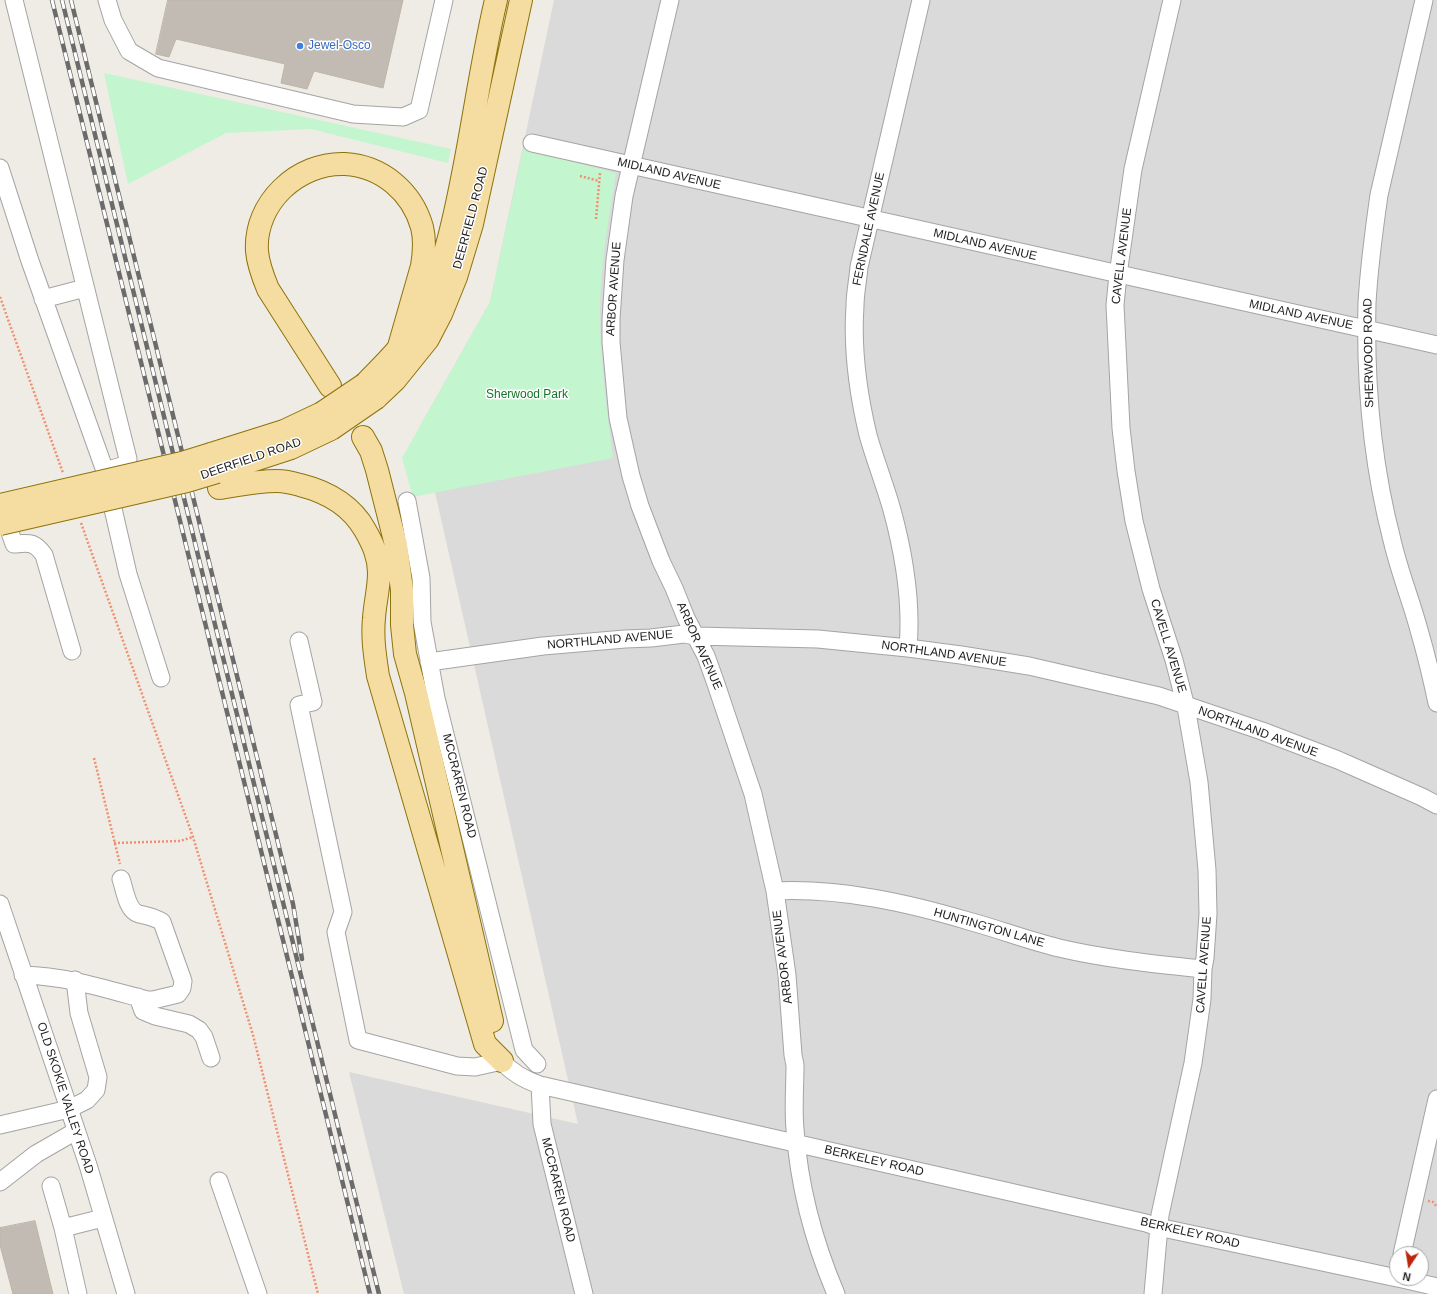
<!DOCTYPE html>
<style>
body{margin:0}
#map{position:relative;width:1437px;height:1294px;overflow:hidden;background:#eeece4;font-family:Arial,sans-serif}
canvas{display:block}
.north{position:absolute;left:1389px;top:1246px;width:40px;height:40px;box-sizing:border-box;background:#fff;border:1px solid #a5a5a5;border-radius:50%;rotate:192deg;font-size:11px;font-weight:700;line-height:16px;text-align:center;color:#1d1d1d}
.north::after{content:'';display:block;margin:auto;width:14px;height:18px;background:#be250d;clip-path:polygon(50% 0,100% 100%,50% 72%,0 100%)}
</style>
<div id="map">
<canvas width="1437" height="1294"></canvas>
<div class="north">N</div>
</div>
<script>
const g = document.querySelector('canvas').getContext('2d');
g.lineJoin = 'round';
function fill(path, color) { g.fillStyle = color; g.fill(path, 'evenodd'); }
function stroke(path, color, width, dash) { g.strokeStyle = color; g.lineWidth = width; g.lineCap = dash ? 'butt' : 'round'; g.setLineDash(dash || []); g.stroke(path); }
function label(font, color, halo, rows, align = 'center') {
  g.font = font + ' Arial,sans-serif'; g.lineWidth = 3; g.setLineDash([]); g.textBaseline = 'middle'; g.strokeStyle = halo; g.fillStyle = color; for (const [text, x, y, turn = 0] of rows) {
    g.save(); g.translate(x, y); g.rotate((+turn || 0) * Math.PI / 180); g.textAlign = isNaN(turn) ? turn : align; if (halo) g.strokeText(text, 0, 0); g.fillText(text, 0, 0); g.restore();
  }
}
fill(new Path2D(`
 M554 0H1437V1294H404L349 1072 578 1124 420 426 490 302ZM1397 1254H1421V1278H1397Z`), '#dbdada');
fill(new Path2D(`
 M104 73 451 149 448 163 311 129 226 133 128 184Z
 M523 149 616 173C609 219 600 265 600 312 600 361 607 409 613 458L413 497 402 458 490 302Z`), '#c3f5ce');
const building = new Path2D(`
 M168 0H403L383 88 314 71 307 89 281 83 285 64 176 39 169 57 156 54Z
 M35 1221 53 1294H13L0 1245V1228Z`);
fill(building, '#c2bbb4');
stroke(building, '#beb4a7', 1);
const minor = new Path2D(`
 M107 0 113 20 129 51 158 68 353 114 403 117 419 110 444 0
 M670 0 624 196 615 260 611 319V342L618 418 631 476 640 506 661 561 674 588 686 618 706 656 715 681 753 794 775 891 787 975 793 1055 795 1065C795 1086 793 1108 795 1129 799 1187 813 1240 836 1294
 M1424 0 1379 195C1374 230 1369 267 1367 303 1365 382 1372 463 1392 540 1399 571 1411 600 1419 630 1426 654 1432 679 1437 703
 M532 143 1437 345
 M0 168 30 261 105 471 125 465 128 459 14 0
 M43 299 85 288
 M108 487 128 574 161 678
 M407 501 421 578 422 622 436 698 524 1050 537 1064
 M3 512 14 544C29 543 34 541 44 555L72 651
 M299 641 313 702 299 705 343 912 336 932 358 1040 457 1066 475 1067 502 1061C512 1073 525 1080 540 1085L1146 1223 1158 1227 1397 1278
 M908 648C912 602 904 554 892 510 885 485 875 460 868 435 858 393 852 349 855 306 855 293 858 280 859 267L921 0
 M429 662 543 646 625 639 651 638 684 634 696 636 818 639 908 648 961 655 1029 666 1159 696 1262 731 1338 760 1422 797 1437 805
 M775 891C842 888 908 903 972 922 1001 930 1030 941 1059 948 1106 959 1155 964 1203 969
 M0 904 88 1165 126 1294
 M23 975C66 976 106 989 147 1000H153L178 994 182 988 183 981 162 922C155 917 148 916 139 914 127 911 125 890 121 879
 M138 997 143 1011 155 1016 189 1024 199 1030 204 1037 211 1058
 M540 1085 542 1124 584 1294
 M0 1125 69 1109 87 1100 96 1090 98 1077 79 1013 75 980
 M219 1181 258 1294
 M0 1182 36 1154 76 1131
 M51 1186 63 1228
 M1402 1254 1437 1099
 M1398 1278 1437 1287
 M78 1294 63 1228 103 1218
 M1153 1294 1160 1215 1193 1063 1202 999 1203 969 1205 958 1208 914 1207 870 1199 782 1186 707 1174 660 1151 589 1134 521 1126 471 1121 428 1115 305 1118 275 1133 169 1172 0`);
const major = new Path2D(`
 M365 384C382 366 400 350 412 329 440 284 452 230 462 179 474 120 482 59 496 0
 M330 386 268 289C263 277 258 264 257 251 254 203 298 162 345 164 382 166 412 192 422 227 425 239 424 254 422 266L398 350
 M376 398 395 380 428 339 441 314 456 277 472 224 521 0
 M363 437 371 451 377 470 396 545 402 590V625L405 654 416 693 492 1021
 M211 454 284 431 322 413
 M217 472 291 448 331 429
 M219 488C238 485 258 481 277 481 285 481 293 483 300 485 328 492 351 505 365 530 373 544 379 557 379 573 379 588 375 603 374 618 372 638 375 656 378 676L485 1044 502 1061`);
stroke(minor, '#a4a4a4', 19);
stroke(major, '#8d730a', 24);
stroke(new Path2D(`
 M580 176 599 181
 M596 219 600 173
 M0 297 63 473
 M81 523 193 837 253 1035 318 1294
 M94 758 120 864
 M114 843 180 841 193 837
 M1428 1201 1433 1202 1437 1207`), '#f09072', 2.5, [2, 2]);
stroke(minor, '#fff', 17);
stroke(major, '#f5dca1', 22);
const rail = new Path2D(`
 M52 0 370 1294
 M62 0 379 1294
 M71 0 293 904 302 959`);
stroke(rail, '#6b6b6b', 4.5);
stroke(rail, '#fff', 3, [9]);
const majorBridge = new Path2D(`
 M322 413 365 384
 M331 429 376 398
 M0 505 182 463 211 454
 M0 524 187 481 217 472`);
stroke(majorBridge, '#8d730a', 24, []);
stroke(majorBridge, '#f5dca1', 22);
for (const [x, y, r, color] of [
 [300,46,4,"#3f7fe0"]
]) { const dot = new Path2D(); dot.arc(x, y, r, 0, 2 * Math.PI); g.fillStyle = color; g.fill(dot); stroke(dot, '#fff', 1.5); }
label('12px', '#366cbe', '#fff', [
 ["Jewel-Osco",308,46]
], 'left');
label('12px', '#1d1d1d', '#fff', [
 ["MIDLAND AVENUE",669,174,13],
 ["DEERFIELD ROAD",471,218,-75],
 ["FERNDALE AVENUE",869,229,-78],
 ["MIDLAND AVENUE",985,245,13],
 ["CAVELL AVENUE",1122,256,-83],
 ["ARBOR AVENUE",614,289,-86],
 ["MIDLAND AVENUE",1301,315,12],
 ["SHERWOOD ROAD",1369,353,-91],
 ["DEERFIELD ROAD",251,459,-19],
 ["NORTHLAND AVENUE",610,640,-5],
 ["ARBOR AVENUE",699,646,66],
 ["CAVELL AVENUE",1168,646,73],
 ["NORTHLAND AVENUE",944,654,8],
 ["NORTHLAND AVENUE",1258,732,20],
 ["MCCRAREN ROAD",459,786,76],
 ["HUNTINGTON LANE",989,928,16],
 ["ARBOR AVENUE",783,957,-97],
 ["CAVELL AVENUE",1204,965,-86],
 ["OLD SKOKIE VALLEY ROAD",65,1098,72],
 ["BERKELEY ROAD",874,1161,13],
 ["MCCRAREN ROAD",558,1190,76],
 ["BERKELEY ROAD",1190,1233,13]
]);
label('12px', '#127428', '#fff', [
 ["Sherwood Park",527,395]
]);
</script>
